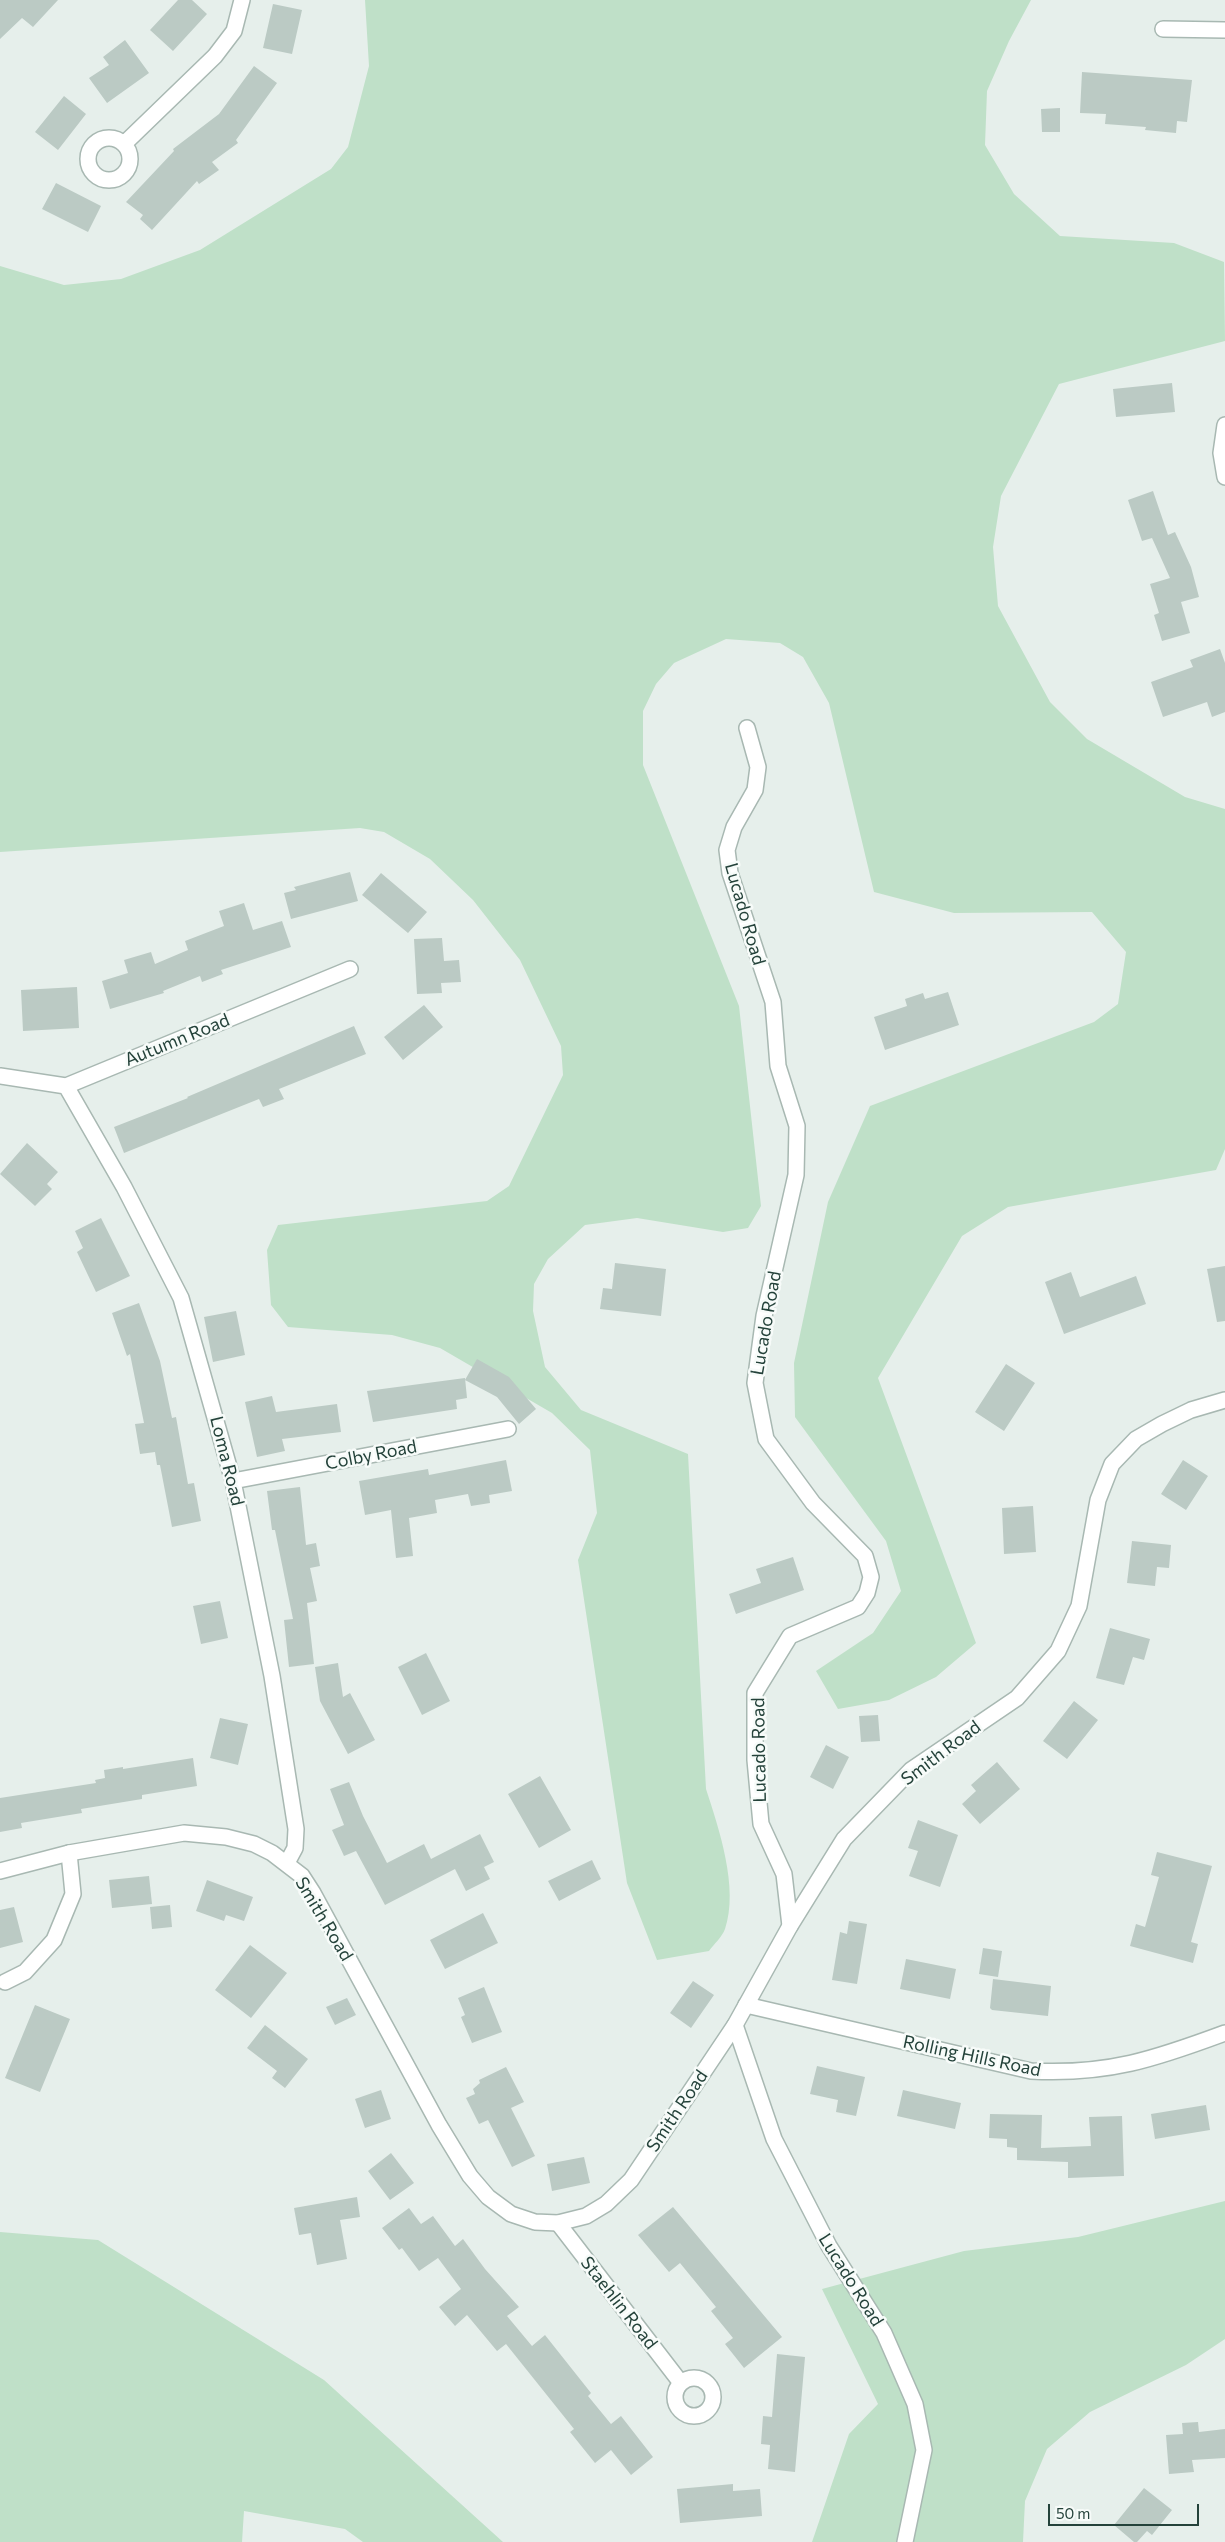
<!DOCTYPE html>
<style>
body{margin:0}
#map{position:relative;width:1225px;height:2542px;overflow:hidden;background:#e6efeb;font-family:Commissioner,sans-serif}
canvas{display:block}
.scale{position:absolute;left:1048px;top:2504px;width:151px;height:22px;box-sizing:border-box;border:2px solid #24423a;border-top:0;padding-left:6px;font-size:15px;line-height:18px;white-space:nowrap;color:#24423a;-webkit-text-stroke:4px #f7fbf9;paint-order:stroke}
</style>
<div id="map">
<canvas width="1225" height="2542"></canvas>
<div class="scale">50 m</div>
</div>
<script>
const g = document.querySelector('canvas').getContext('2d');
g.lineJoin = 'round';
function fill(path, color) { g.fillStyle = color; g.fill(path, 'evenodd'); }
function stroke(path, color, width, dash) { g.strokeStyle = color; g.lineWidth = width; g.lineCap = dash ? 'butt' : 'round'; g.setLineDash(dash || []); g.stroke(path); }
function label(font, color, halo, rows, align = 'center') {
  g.font = font + ' Commissioner,sans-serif'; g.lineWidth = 5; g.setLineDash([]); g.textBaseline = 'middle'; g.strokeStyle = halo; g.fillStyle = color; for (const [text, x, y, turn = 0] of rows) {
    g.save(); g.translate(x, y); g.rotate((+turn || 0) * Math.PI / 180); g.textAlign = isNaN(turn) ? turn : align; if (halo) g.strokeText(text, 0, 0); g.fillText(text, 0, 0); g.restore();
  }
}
fill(new Path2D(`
 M365 0H1031L1009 41 987 91 985 145 1014 194 1060 236 1174 243 1224 262 1225 341 1059 384 1001 496 993 547 998 606 1050 702 1087 739 1185 797 1225 809V1149L1216 1170 1008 1207 962 1236 878 1378 976 1643 936 1677 889 1700 838 1709 816 1671 873 1633 901 1591 886 1541 795 1417 794 1363 828 1202 870 1106 1094 1022 1118 1004 1126 952 1092 912 954 913 874 892 829 703 803 657 780 643 726 639 674 663 656 684 643 711V765L739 1006 761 1206 748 1228 723 1232 637 1218 585 1225 548 1259 534 1284 533 1311 545 1367 581 1410 688 1454 706 1789C719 1829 739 1888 725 1929 722 1937 714 1944 709 1951L657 1960 627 1883 578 1560 597 1513 590 1450 552 1413 440 1348 392 1335 288 1327 271 1305 267 1250 278 1225 487 1201 509 1186 563 1075 561 1046 520 960 473 900 430 859 384 832 360 828 0 852V266L64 285 121 279 200 250 331 169 348 147 369 66Z
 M1225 2201V2339L1186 2365 1090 2412 1047 2449 1025 2501 1023 2542H812L849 2434 878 2404 822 2289 964 2251 1078 2237Z
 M0 2232 98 2240 324 2380 503 2542H363L345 2529 244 2511 242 2542H0Z`), '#bfe0c8');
fill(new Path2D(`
 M0 0H58L33 27 22 18 0 39Z
 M178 0H192L207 14 173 51 150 30Z
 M273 4 302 10 292 54 263 48Z
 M125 40 149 73 107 103 89 78 109 65 103 57Z
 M254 66 277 83 236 140 238 143 212 162 219 170 199 184 197 181 152 230 140 219 143 215 126 202 174 151 173 149 219 114Z
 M1082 72 1192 80 1187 122 1177 121 1176 133 1145 130 1146 127 1105 124 1106 114 1080 113Z
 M64 96 86 114 58 150 35 132Z
 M1060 108V132H1042L1041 109Z
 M56 183 101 206 88 232 42 209Z
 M1172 383 1175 412 1116 417 1113 389Z
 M1153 491 1168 535 1175 532 1191 567 1199 597 1181 602 1190 633 1162 641 1154 615 1159 613 1150 584 1170 578 1152 538 1142 541 1128 500Z
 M1220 649 1225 663V712L1212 717 1207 702 1163 717 1151 682 1193 667 1190 660Z
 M350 872 358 901 291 919 284 893 296 890 294 887Z
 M381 873 427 912 408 933 362 895Z
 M244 903 253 930 282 921 291 947 221 970 223 974 202 982 200 976 163 991 164 993 110 1009 102 981 128 973 124 960 151 952 155 964 188 950 185 941 224 926 219 911Z
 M442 938 444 961 459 960 461 982 441 983 442 993 417 994 414 939Z
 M77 987 79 1028 23 1031 21 990Z
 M948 992 959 1025 885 1050 874 1017 907 1006 905 999 923 993 925 999Z
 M424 1005 443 1027 403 1060 384 1037Z
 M354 1026 366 1054 279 1089 284 1099 263 1107 259 1099 124 1153 114 1127 188 1098 187 1097Z
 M27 1143 58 1172 47 1184 52 1189 35 1206 0 1174Z
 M101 1218 130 1276 96 1292 77 1252 83 1248 75 1231Z
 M615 1263 666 1269 661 1316 600 1309 603 1288 612 1289Z
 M1225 1266V1321L1217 1322 1207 1269Z
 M1071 1272 1080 1297 1136 1276 1146 1304 1064 1334 1045 1282Z
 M139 1303 160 1361 172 1418 176 1417 188 1484 194 1483 201 1521 172 1527 160 1465H157L155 1452 140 1454 135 1424 144 1423 130 1354 127 1356 112 1313Z
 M236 1311 245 1355 213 1362 204 1317Z
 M477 1359 509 1377 536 1409 519 1424 497 1397 465 1380Z
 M1006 1364 1035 1383 1004 1431 975 1412Z
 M465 1378 467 1398 456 1400 457 1409 373 1422 367 1391Z
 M272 1396 276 1412 337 1404 341 1432 282 1439 285 1451 257 1457 245 1402Z
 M506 1460 512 1491 489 1495 490 1503 471 1506 468 1494 435 1500 437 1513 409 1518 413 1556 396 1558 391 1510 365 1515 359 1481 428 1469 429 1475Z
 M1183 1460 1208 1476 1186 1510 1161 1494Z
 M300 1487 306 1545 316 1543 320 1566 310 1568 317 1601 307 1603 314 1664 289 1667 284 1620 293 1619 275 1530H272L267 1491Z
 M1033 1506 1036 1552 1004 1554 1002 1508Z
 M1132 1541 1171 1545 1169 1568 1157 1567 1155 1586 1127 1583Z
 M793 1557 804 1590 736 1614 729 1594 761 1583 756 1569Z
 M220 1601 228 1638 201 1644 193 1606Z
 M1110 1628 1150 1639 1144 1660 1133 1657 1124 1685 1096 1678Z
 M426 1653 450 1701 422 1715 398 1667Z
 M338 1663 343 1697 350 1693 375 1740 348 1754 320 1701 315 1667Z
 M1074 1701 1098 1720 1067 1759 1043 1741Z
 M878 1715 880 1741 861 1742 859 1716Z
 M220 1718 248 1724 238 1765 210 1758Z
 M826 1745 849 1757 833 1789 810 1777Z
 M193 1758 197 1786 142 1795V1799L81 1809 82 1813 21 1823 22 1828 0 1832V1798L96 1783 95 1780 105 1778 104 1770 123 1767V1769Z
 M997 1762 1020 1789 980 1824 962 1804 976 1791 971 1785Z
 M540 1776 571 1830 539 1848 508 1794Z
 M349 1782 363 1816 387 1863 424 1844 431 1859 480 1834 494 1862 484 1867 490 1879 466 1891 455 1869 385 1905 356 1851 344 1856 332 1830 344 1825 330 1789Z
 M918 1820 958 1835 940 1887 909 1876 918 1851 908 1848Z
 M1157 1852 1212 1866 1191 1942 1198 1944 1193 1963 1130 1946 1136 1924 1145 1927 1159 1877 1151 1875Z
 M592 1860 601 1879 559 1901 548 1881Z
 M149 1876 152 1904 112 1908 109 1880Z
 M207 1880 253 1897 244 1921 226 1915 224 1921 196 1911Z
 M170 1905 172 1927 152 1929 150 1907Z
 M14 1907 23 1942 0 1948V1910Z
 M483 1913 498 1943 445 1969 430 1940Z
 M849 1921 867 1924 857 1984 832 1980 840 1932 847 1934Z
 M250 1945 287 1973 251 2018 215 1990Z
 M983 1948 1002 1951 998 1977 979 1974Z
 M906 1959 956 1969 950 1999 900 1989Z
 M993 1979 1051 1986 1048 2016 992 2010 990 2008Z
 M693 1981 714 1995 691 2028 670 2013Z
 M484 1987 502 2032 472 2043 461 2017 465 2015 458 1998Z
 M347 1998 356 2015 335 2025 326 2007Z
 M35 2005 70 2019 40 2092 5 2078Z
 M265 2025 308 2059 285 2088 272 2078 277 2071 247 2048Z
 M817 2066 865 2077 856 2116 836 2112 838 2100 810 2094Z
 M506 2067 524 2102 511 2108 535 2156 512 2167 488 2120 479 2124 466 2098 475 2094 473 2089 480 2083 479 2080Z
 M381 2090 391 2119 365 2128 355 2099Z
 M903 2090 961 2103 955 2129 897 2116Z
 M1206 2105 1210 2130 1155 2139 1151 2114Z
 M990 2114 1042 2115 1041 2148 1091 2146 1089 2117 1122 2116 1124 2176 1068 2178V2162L1017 2160V2148L1007 2147V2139L989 2138Z
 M391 2153 414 2183 390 2200 368 2171Z
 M584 2157 590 2183 552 2191 547 2164Z
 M357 2197 360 2217 340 2220 347 2259 317 2265 311 2233 299 2235 294 2208Z
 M673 2207 782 2337 744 2368 725 2344 733 2338 711 2311 716 2307 680 2263 669 2272 638 2235Z
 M409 2208 421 2224 433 2216 455 2246 463 2239 485 2269 519 2307 507 2316 532 2346 545 2335 591 2393 588 2396 611 2424 621 2416 653 2457 631 2475 611 2450 595 2463 570 2432 574 2429 506 2344 497 2351 467 2315 455 2326 439 2307 461 2289 438 2258 419 2271 402 2248 399 2250 382 2228Z
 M777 2354 805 2357 795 2472 768 2469 770 2445 761 2444 763 2416 772 2417Z
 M1198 2422 1199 2432 1225 2429V2458L1192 2460 1194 2472 1169 2474 1166 2435 1183 2434 1182 2423Z
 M733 2484V2491L760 2489 762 2516 680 2523 677 2489Z
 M1144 2488 1172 2510 1152 2535 1147 2531 1137 2542H1134L1114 2525Z`), '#bbcac4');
const minor = new Path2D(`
 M1163 29 1225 30
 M88 159a21 21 0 1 1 42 0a21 21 0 1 1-42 0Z
 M124 144 215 56 234 31 242 0
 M1225 425 1221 453 1225 477
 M747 728 758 767 755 790 734 827 727 850 730 873 773 1002 778 1066 797 1126 796 1175 764 1316 755 1383 766 1439 813 1503 865 1556 871 1577 867 1593 858 1607 790 1636 755 1693V1760L761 1824 784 1874 790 1926
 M0 1076 66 1086 350 969
 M66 1086 124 1187 181 1298 233 1481 272 1676 296 1829 295 1848 287 1863
 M233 1481 508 1429
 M5 1982 25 1972 54 1940 73 1894 69 1853
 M746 2005 1031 2071C1108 2075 1155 2059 1225 2033
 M735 2025 774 2139 829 2246 884 2333 915 2404 924 2450 905 2542
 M558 2223 681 2383
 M675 2397a19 19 0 1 1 38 0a19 19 0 1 1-38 0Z`);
const tertiary = new Path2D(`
 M0 1871 69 1853 184 1833 226 1837 254 1844 272 1853 302 1876 313 1893 439 2125 470 2176 488 2197 511 2214 535 2222 558 2223 586 2216 606 2204 631 2180 735 2025 790 1926 844 1839 911 1770 1017 1698 1058 1651 1079 1606 1098 1500 1112 1464 1136 1439 1162 1424 1191 1410 1225 1400`);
stroke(minor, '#a8b8b2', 18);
stroke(tertiary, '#a8b8b2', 18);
stroke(minor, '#fff', 15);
stroke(tertiary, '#fff', 15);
label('18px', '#24423a', '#f7fbf9', [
 ["Lucado Road",745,914,74],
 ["Autumn Road",177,1040,-22],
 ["Lucado Road",766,1323,-80],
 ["Colby Road",371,1455,-11],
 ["Loma Road",227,1461,76],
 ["Lucado Road",759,1750,-91],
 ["Smith Road",941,1753,-37],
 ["Smith Road",324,1919,59],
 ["Rolling Hills Road",972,2056,12],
 ["Smith Road",677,2111,-56],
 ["Lucado Road",851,2280,58],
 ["Staehlin Road",619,2303,52]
]);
</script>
